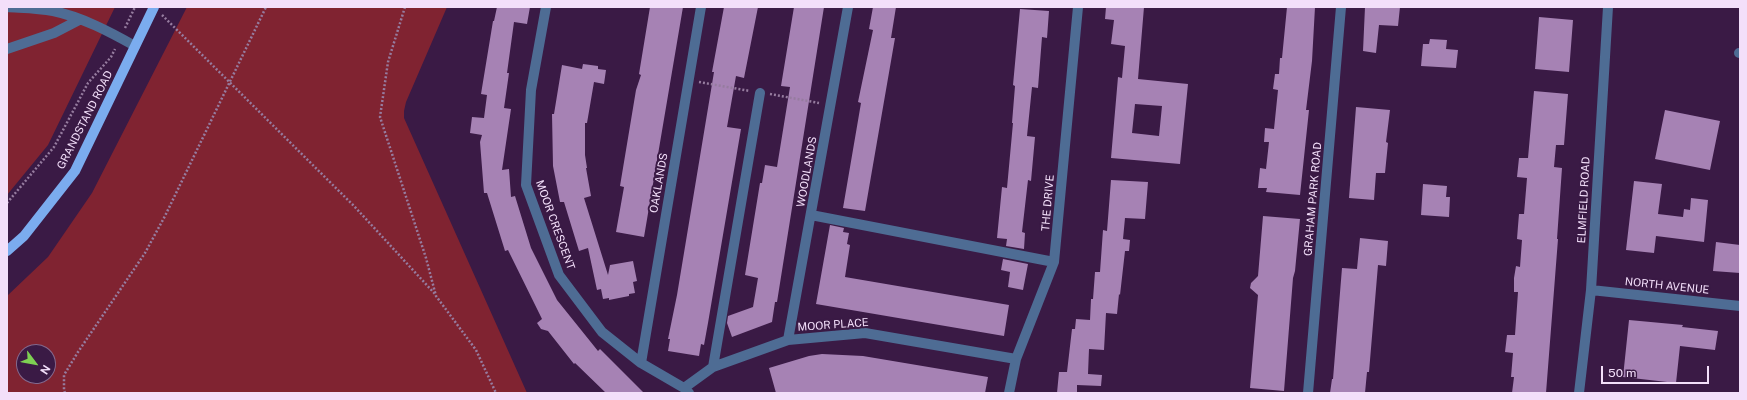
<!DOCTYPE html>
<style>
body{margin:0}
#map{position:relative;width:1747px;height:400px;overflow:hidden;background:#3a1a45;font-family:"Public Sans",sans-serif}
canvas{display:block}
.frame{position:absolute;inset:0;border:8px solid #f3dffa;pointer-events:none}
.north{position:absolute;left:16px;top:344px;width:40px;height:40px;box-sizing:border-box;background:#3a1a45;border:1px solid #84698d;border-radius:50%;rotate:122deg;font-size:11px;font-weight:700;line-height:16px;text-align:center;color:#f3dffa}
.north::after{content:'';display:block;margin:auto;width:14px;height:18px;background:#7ed053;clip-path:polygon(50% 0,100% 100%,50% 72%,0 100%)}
.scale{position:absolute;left:1601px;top:366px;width:108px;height:18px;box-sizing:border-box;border:2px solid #f3dffa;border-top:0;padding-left:5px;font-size:12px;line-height:14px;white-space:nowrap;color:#f3dffa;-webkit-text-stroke:3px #3a1a45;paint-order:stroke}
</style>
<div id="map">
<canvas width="1747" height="400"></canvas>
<div class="frame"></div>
<div class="north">N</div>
<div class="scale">50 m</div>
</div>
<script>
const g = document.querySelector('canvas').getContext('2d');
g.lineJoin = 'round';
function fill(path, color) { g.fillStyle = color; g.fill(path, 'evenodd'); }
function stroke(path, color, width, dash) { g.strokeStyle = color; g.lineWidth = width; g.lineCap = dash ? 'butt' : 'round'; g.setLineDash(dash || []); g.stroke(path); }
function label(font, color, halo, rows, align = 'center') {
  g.font = font + ' "Public Sans",sans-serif'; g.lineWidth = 4; g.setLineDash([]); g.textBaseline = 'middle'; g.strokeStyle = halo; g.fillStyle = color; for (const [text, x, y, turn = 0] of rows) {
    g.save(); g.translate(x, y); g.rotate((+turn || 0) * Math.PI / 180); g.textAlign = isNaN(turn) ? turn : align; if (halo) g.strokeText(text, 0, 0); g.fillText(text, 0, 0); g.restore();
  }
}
fill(new Path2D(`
 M7 7H115L48 145 7 195Z
 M187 7H447L406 102 404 111V118L527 393H7V296L48 257 92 193ZM24 352H48V376H24Z`), '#802331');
fill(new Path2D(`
 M497 7H530L527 24 514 22 507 73H509L504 108 511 109 502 170 509 169 511 197 515 196 531 248 557 300 598 351 600 349 644 393H606L575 363 574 364 548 331 541 329 537 323 542 319 508 250 505 251 487 193H484L480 142 482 135 470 133 472 117 484 118 487 95 481 94 493 21H494Z
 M650 7H683L644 237 616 232 624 187 620 186 636 90 641 75 639 74Z
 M724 7H758L744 78 736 76 727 127 741 129 708 323 704 345 701 344 699 356 668 351 670 339H668L677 295 714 72H712Z
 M794 7H824L777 302H775L772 322 732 337 727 323 728 316 753 307 758 278 745 275 760 183H762L765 165 777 167 790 87 781 86Z
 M873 7H896L891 38H895L865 211 843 208 861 103 858 102 873 30 869 29Z
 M1106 7H1144L1138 79 1188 84 1180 164 1111 158 1118 77 1122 78 1125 46 1111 44 1114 20 1105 19ZM1135 104 1162 106 1159 136 1132 133Z
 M1287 7H1315L1312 61 1306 110H1309L1300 195 1266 192 1267 188H1258L1260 168 1266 169 1269 142H1264L1265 128 1274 129 1278 90 1273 89 1275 74H1279L1280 58H1282Z
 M1365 7H1400L1398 26 1379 25 1376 53 1363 51Z
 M1020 9 1049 11 1047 38 1042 37 1038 88 1032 87 1027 136 1035 137 1031 181 1028 180 1022 232 1025 233 1024 249 1006 246 1007 239 997 238 1002 187 1007 188 1013 123H1012L1015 86 1013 85Z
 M1539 17 1573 20 1569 72 1535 69Z
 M1430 39 1447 40 1446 49 1458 50 1456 68 1421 66 1423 44H1429Z
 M583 64 598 66V69L606 70 604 84 594 82 587 123H585V155L587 168H586L591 196 584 198 608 275 610 265 633 261 637 281 633 282 635 293 629 294V296L609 300V298L603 299 601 289 597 290 588 248 579 251 564 202H560L553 166 552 114H554L562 65 582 69Z
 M1534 91 1568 94 1564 145H1556L1554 167 1562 168 1557 239H1558L1546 393H1512L1514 377H1511L1513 353 1505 352 1507 335H1515L1518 292H1514V278L1516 266 1520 267 1522 240 1517 239 1518 226 1519 214H1524L1527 178 1517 177 1519 158H1528Z
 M1356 107 1390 110 1386 142 1388 143 1385 173H1376L1374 200 1349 198Z
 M1665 110 1720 121 1710 170 1655 159Z
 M1111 180 1148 182 1145 219 1125 218 1123 239 1130 240 1129 251H1125L1120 295 1119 294 1117 314 1106 313 1104 350 1089 349 1088 374 1102 375 1101 386 1077 385V393H1057L1059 372H1067L1072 329H1075L1076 319 1090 320 1091 299H1093L1095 272H1100L1103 230 1107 231Z
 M1634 181 1662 184 1658 214 1683 217 1684 209 1690 210 1691 198 1708 200 1704 242 1656 236 1654 253 1626 250Z
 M1423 184 1447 186 1446 197H1450L1449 217 1421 215Z
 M1263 216 1300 219 1295 271 1293 278 1284 391 1250 388 1258 295 1250 288 1251 283 1258 276Z
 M830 225 844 228 843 232 849 233 847 244 850 245 845 277 1009 305 1004 336 816 304Z
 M1360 238 1388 241 1386 266 1378 265 1369 372H1367L1365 393H1330L1332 379H1333L1342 268 1357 269Z
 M1716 242 1740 245V273L1713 271Z
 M1003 259 1028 264 1023 290 1008 287 1010 272 1001 270Z
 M1629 320 1683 325 1682 327 1718 331 1715 350 1680 346 1676 383 1623 377Z
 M822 354 863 356 988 377 985 393H776L769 368 809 356Z`), '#a682b4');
stroke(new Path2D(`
 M405 7 388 62 380 117 426 258 436 296 476 350 496 393
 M162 15 354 206 435 294
 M125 28 135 7
 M699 82 750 91
 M770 94 819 103
 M7 203 54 147 88 83 111 57 115 49
 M65 393 64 390V375L78 352 145 253 165 216 266 7`), '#967c9f', 2.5, [2, 2]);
stroke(new Path2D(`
 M7 7C22 8 38 8 53 11 82 17 110 32 135 46
 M546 7 531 90 526 185 559 275 602 332 641 363 684 388 689 393
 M7 49 54 33 79 20
 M1739 53H1740
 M811 215 1054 262
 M1591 290 1740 306
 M788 340 848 7
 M641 363 701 7
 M713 367 760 93
 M684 388 713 367 788 340 865 333 1016 359
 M1009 393 1016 359 1054 262 1078 7
 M1308 393 1341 7
 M1579 393 1591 290 1608 7`), '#4e6c94', 10);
stroke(new Path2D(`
 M7 251 24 236 75 171 154 7`), '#7bacef', 10);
label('11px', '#f3dffa', '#3a1a45', [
 ["GRANDSTAND ROAD",85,120,-63],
 ["WOODLANDS",807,172,-80],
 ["OAKLANDS",659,183,-80],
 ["GRAHAM PARK ROAD",1313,199,-85],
 ["ELMFIELD ROAD",1584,200,-87],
 ["THE DRIVE",1048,203,-85],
 ["MOOR CRESCENT",555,225,70],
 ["NORTH AVENUE",1667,286,6],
 ["MOOR PLACE",833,325,-4]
]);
</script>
